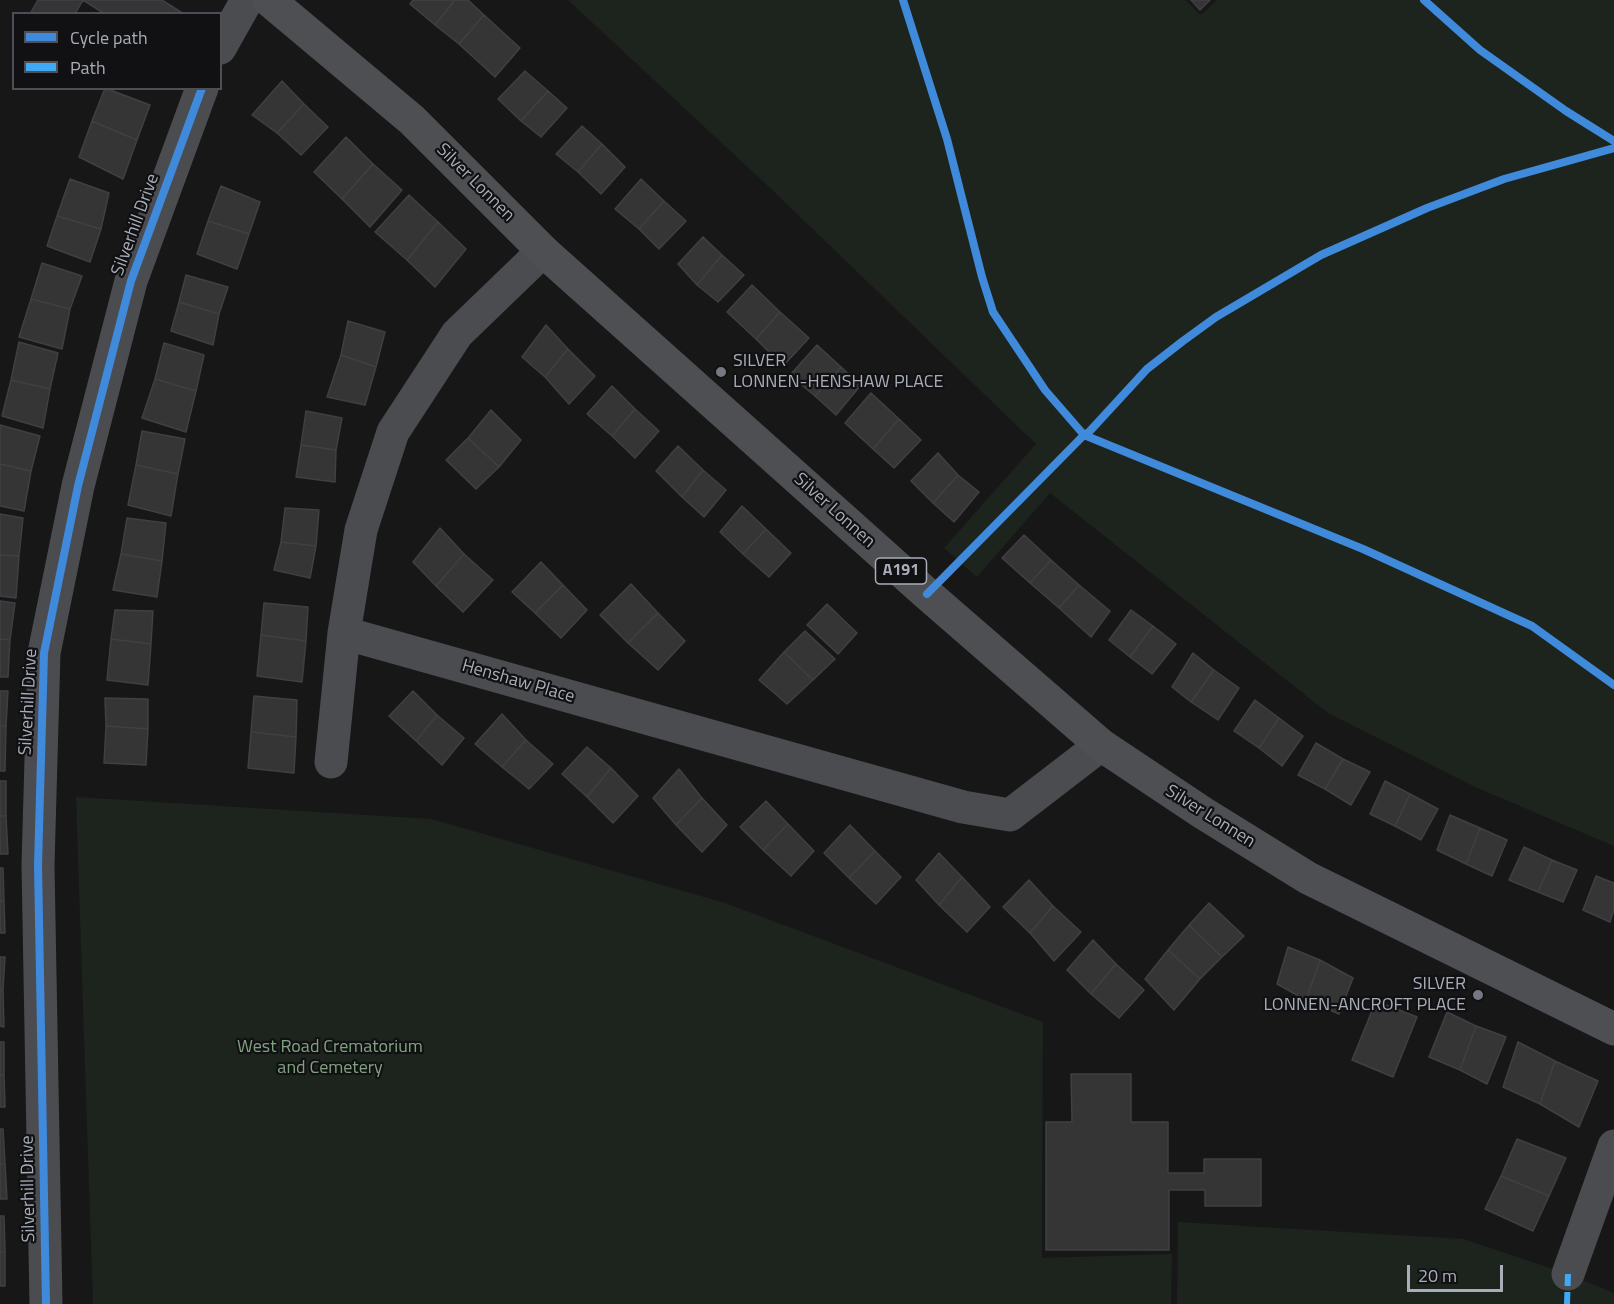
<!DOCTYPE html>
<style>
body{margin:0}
#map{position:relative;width:1614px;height:1304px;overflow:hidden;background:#171717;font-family:"Titillium Web",sans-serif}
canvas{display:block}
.legend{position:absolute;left:12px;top:12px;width:210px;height:78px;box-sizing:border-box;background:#111113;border:2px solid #4d4f55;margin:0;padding:8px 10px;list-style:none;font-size:18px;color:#a8adb8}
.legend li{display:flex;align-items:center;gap:12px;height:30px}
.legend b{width:30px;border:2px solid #4d4f55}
.scale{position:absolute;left:1407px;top:1265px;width:96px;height:27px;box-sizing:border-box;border:3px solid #a8adb8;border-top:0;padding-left:8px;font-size:18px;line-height:21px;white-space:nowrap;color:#a8adb8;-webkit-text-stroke:4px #111113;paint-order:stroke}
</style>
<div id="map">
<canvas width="1614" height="1304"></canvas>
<ul class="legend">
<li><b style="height:8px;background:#408adc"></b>Cycle path</li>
<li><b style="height:8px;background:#3fa9f5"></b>Path</li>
</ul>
<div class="scale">20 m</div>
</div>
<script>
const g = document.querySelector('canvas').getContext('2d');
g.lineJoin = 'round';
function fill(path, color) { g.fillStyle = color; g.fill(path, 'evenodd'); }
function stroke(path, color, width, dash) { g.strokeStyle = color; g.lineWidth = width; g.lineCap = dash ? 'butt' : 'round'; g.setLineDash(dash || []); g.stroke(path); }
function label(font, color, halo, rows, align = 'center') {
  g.font = font + ' "Titillium Web",sans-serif'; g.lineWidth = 4.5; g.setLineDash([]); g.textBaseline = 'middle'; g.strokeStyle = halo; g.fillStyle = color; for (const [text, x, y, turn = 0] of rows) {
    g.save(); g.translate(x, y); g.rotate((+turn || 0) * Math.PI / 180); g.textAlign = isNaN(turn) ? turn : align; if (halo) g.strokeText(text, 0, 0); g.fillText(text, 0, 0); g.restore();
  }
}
fill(new Path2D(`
 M568 0H1185L1201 15 1217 0H1614V846L1475 787 1328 713 1050 493 977 577 944 548 1036 444 768 186Z
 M76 797 431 819 725 903 1043 1022 1042 1258 1172 1254 1171 1304H93Z
 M1178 1222 1463 1239 1568 1274 1614 1293V1304H1177Z`), '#1d241e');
const building = new Path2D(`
 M38 0H83L75 14H30Z
 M83 0H162L184 14H105Z
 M413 0H455L435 25 410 4Z
 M455 0H468L484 15 459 44 435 25Z
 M1191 0H1210L1200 10Z
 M484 15 520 48 495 77 459 44Z
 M525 71 548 91 521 121 498 99Z
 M282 81 304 104 277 133 252 115Z
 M105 88 150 105 137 140 92 121Z
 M548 91 567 108 541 137 521 121Z
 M304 104 328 127 301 155 277 133Z
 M92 121 137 140 123 179 79 157Z
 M582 126 602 144 578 172 556 154Z
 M346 137 373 164 342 199 314 172Z
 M602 144 625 167 601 194 578 172Z
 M373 164 402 190 370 227 342 199Z
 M70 179 109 193 101 229 57 216Z
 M641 179 664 201 639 229 615 209Z
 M221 186 260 202 249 234 208 221Z
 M409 195 438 222 407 260 375 232Z
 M664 201 686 221 659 249 639 229Z
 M57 216 101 229 90 262 47 246Z
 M208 221 249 234 237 269 197 254Z
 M438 222 466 249 435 287 407 260Z
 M703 237 722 255 697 285 678 264Z
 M722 255 744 275 718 302 697 285Z
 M42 263 82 276 70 309 31 299Z
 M186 275 228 287 219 314 179 302Z
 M752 285 780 312 756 339 727 312Z
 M31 299 70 309 62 349 19 337Z
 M179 302 219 314 213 345 171 331Z
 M780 312 809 338 783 366 756 339Z
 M348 321 385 332 376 367 341 355Z
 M546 325 568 349 545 377 522 357Z
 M19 342 58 353 50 389 11 380Z
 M164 343 204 355 196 391 155 379Z
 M817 345 841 367 815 396 790 375Z
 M568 349 595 376 569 404 545 377Z
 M341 355 376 367 365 405 327 397Z
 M841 367 861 385 836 415 815 396Z
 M155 379 196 391 186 432 142 418Z
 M11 380 50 389 43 428 2 416Z
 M612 386 635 409 612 436 587 414Z
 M871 393 899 419 873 449 845 423Z
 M635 409 659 431 635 458 612 436Z
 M491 410 521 440 499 467 468 438Z
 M306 411 342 418 336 450 301 445Z
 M899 419 921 440 894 468 873 449Z
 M0 425 40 436 31 471 0 464Z
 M142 431 185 439 178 474 136 465Z
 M468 438 499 467 476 489 446 460Z
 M301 445 336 450 335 482 296 477Z
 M678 446 703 470 682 497 656 471Z
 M938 453 958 475 933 503 911 481Z
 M0 464 31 471 24 511 0 506Z
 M136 465 178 474 171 516 128 505Z
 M703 470 726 490 704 517 682 497Z
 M958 475 979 492 954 522 933 503Z
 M742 506 766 529 743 554 720 532Z
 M285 508 319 510 316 546 281 542Z
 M0 514 23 518 19 556 0 555Z
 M127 518 166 523 162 561 121 554Z
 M440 528 464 554 436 586 413 562Z
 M766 529 791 553 769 577 743 554Z
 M1024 535 1051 560 1030 583 1002 558Z
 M281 542 316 546 310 578 274 570Z
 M121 554 162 561 157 597 113 590Z
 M464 554 493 580 463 612 436 586Z
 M0 555 19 556 16 598 0 596Z
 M1051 560 1079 585 1059 608 1030 583Z
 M541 562 563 585 535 613 512 592Z
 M631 584 658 613 628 643 600 615Z
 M563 585 587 610 561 638 535 613Z
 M1079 585 1110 611 1091 637 1059 608Z
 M0 601 15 603 10 640 0 639Z
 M264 603 308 607 306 641 261 635Z
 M827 604 857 633 838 654 807 625Z
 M115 610 153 611 151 644 111 639Z
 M1131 610 1153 626 1130 657 1109 640Z
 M658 613 685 641 658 670 628 643Z
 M1153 626 1176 644 1152 674 1130 657Z
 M805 631 835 659 813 680 784 652Z
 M261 635 306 641 302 682 257 676Z
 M0 639 10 640 8 677H0Z
 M111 639 151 644 148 685 107 680Z
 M784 652 813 680 787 704 759 680Z
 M1193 653 1214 670 1191 702 1172 687Z
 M1214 670 1239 688 1218 720 1191 702Z
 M0 691H8L6 726H0Z
 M413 691 437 715 416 741 389 716Z
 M254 696 297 700 296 737 251 732Z
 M105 698 148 699V729L106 726Z
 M1255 700 1279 718 1259 748 1234 731Z
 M502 714 526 740 502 767 475 744Z
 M437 715 464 738 442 765 416 741Z
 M1279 718 1303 736 1282 766 1259 748Z
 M0 726H6L5 771H0Z
 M106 726 148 729 146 765 104 763Z
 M251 732 296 737 294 773 248 768Z
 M526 740 553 764 529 789 502 767Z
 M1316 743 1343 759 1325 789 1298 775Z
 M587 747 611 768 587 797 562 774Z
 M1343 759 1370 772 1351 805 1325 789Z
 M611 768 638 796 613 823 587 797Z
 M679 769 702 798 676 825 653 798Z
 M0 781H6V816H0Z
 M1385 781 1410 794 1395 826 1370 814Z
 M1410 794 1438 809 1421 840 1395 826Z
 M702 798 727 825 702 852 676 825Z
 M766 801 788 824 763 850 740 827Z
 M1450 815 1480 828 1466 864 1437 850Z
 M0 816H6L8 854H0Z
 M788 824 814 851 791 876 763 850Z
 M850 825 875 851 849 878 824 853Z
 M1480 828 1507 840 1492 876 1466 864Z
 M1524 847 1552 860 1538 892 1509 880Z
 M875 851 901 877 876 904 849 878Z
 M939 853 962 877 939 905 916 880Z
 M1552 860 1577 870 1563 902 1538 892Z
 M0 868H3L4 901H0Z
 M1596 876 1614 883V909L1610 922 1583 910Z
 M962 877 990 907 967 932 939 905Z
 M1029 880 1053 906 1030 933 1003 907Z
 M0 901H4L5 933H0Z
 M1209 903 1244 936 1222 957 1189 925Z
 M1053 906 1081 932 1054 961 1030 933Z
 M1189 925 1222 957 1200 979 1168 950Z
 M1093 940 1116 964 1091 994 1067 970Z
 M1288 947 1320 960 1306 1000 1277 984Z
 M1168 950 1200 979 1174 1010 1145 979Z
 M0 957H5L3 990H0Z
 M1320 960 1353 978 1339 1014 1306 1000Z
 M1116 964 1144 990 1119 1018 1091 994Z
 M0 990H3L4 1027 0 1026Z
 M1376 1001 1417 1017 1393 1077 1352 1060Z
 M1447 1012 1476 1026 1460 1070 1429 1057Z
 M1476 1026 1506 1037 1487 1084 1460 1070Z
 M0 1042H4V1075H0Z
 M1518 1042 1555 1061 1540 1104 1503 1087Z
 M1555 1061 1598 1081 1579 1127 1540 1104Z
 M1071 1074H1131V1122H1168V1173H1204V1159H1261V1206H1205V1190H1169V1250H1046V1122H1072Z
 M0 1075H4L5 1107H0Z
 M0 1129H3L5 1164H0Z
 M1517 1139 1566 1158 1549 1196 1501 1176Z
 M0 1164H5L7 1199H0Z
 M1501 1176 1549 1196 1533 1231 1485 1209Z
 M0 1216H4L5 1252H0Z
 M0 1252H5V1286H0Z`);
fill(building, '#353536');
stroke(building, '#3f4043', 1.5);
stroke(new Path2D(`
 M220 48 247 0
 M344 633 963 807 1010 815 1101 745
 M331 762 344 633 361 530 393 432 457 334 543 251
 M1568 1274 1614 1146
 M46 1304 38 865 44 653 78 486 131 281 202 88`), '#4b4c50', 33);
stroke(new Path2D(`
 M269 0 412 120 543 251 927 594 1101 745 1203 813 1308 878 1614 1029`), '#4d4f52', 33);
stroke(new Path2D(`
 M1567 1304 1568 1274`), '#3fa9f5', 6, [12, 6]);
stroke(new Path2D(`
 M903 0 947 139 982 277 993 312 1045 390 1084 435 1363 549 1532 626 1614 685
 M1424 0 1480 50 1566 111 1614 141
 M927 594 1084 435 1089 432 1147 369 1183 341 1216 317 1321 255 1427 208 1504 179 1614 148
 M46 1304 38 865 44 653 78 486 131 281 202 88`), '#408adc', 8);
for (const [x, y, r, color] of [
 [721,372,6,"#757880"],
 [1478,995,6,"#757880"]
]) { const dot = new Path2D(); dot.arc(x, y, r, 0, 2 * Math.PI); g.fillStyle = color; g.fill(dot); stroke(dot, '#111113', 2); }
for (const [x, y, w] of [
 [901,571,51]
]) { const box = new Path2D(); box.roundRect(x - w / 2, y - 13, w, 26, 4.5); g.fillStyle = '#111113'; g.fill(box); stroke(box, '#a8adb8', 1.5); }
label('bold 16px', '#a8adb8', null, [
 ["A191",901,571]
]);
label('18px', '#a8adb8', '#111113', [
 ["Silver Lonnen",475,183,45],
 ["Silverhill Drive",136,225,-70],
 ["Silver Lonnen",834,511,42],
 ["Henshaw Place",518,682,16],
 ["Silverhill Drive",29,702,-87],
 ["Silver Lonnen",1210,817,32],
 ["Silverhill Drive",29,1189,-91]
]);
label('18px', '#a8adb8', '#111113', [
 ["SILVER",733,362],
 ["LONNEN-HENSHAW PLACE",733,383],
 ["SILVER",1466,985,"right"],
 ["LONNEN-ANCROFT PLACE",1466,1006,"right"]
], 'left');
label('18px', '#7fa381', '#111113', [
 ["West Road Crematorium",330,1048],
 ["and Cemetery",330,1069]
]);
</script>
